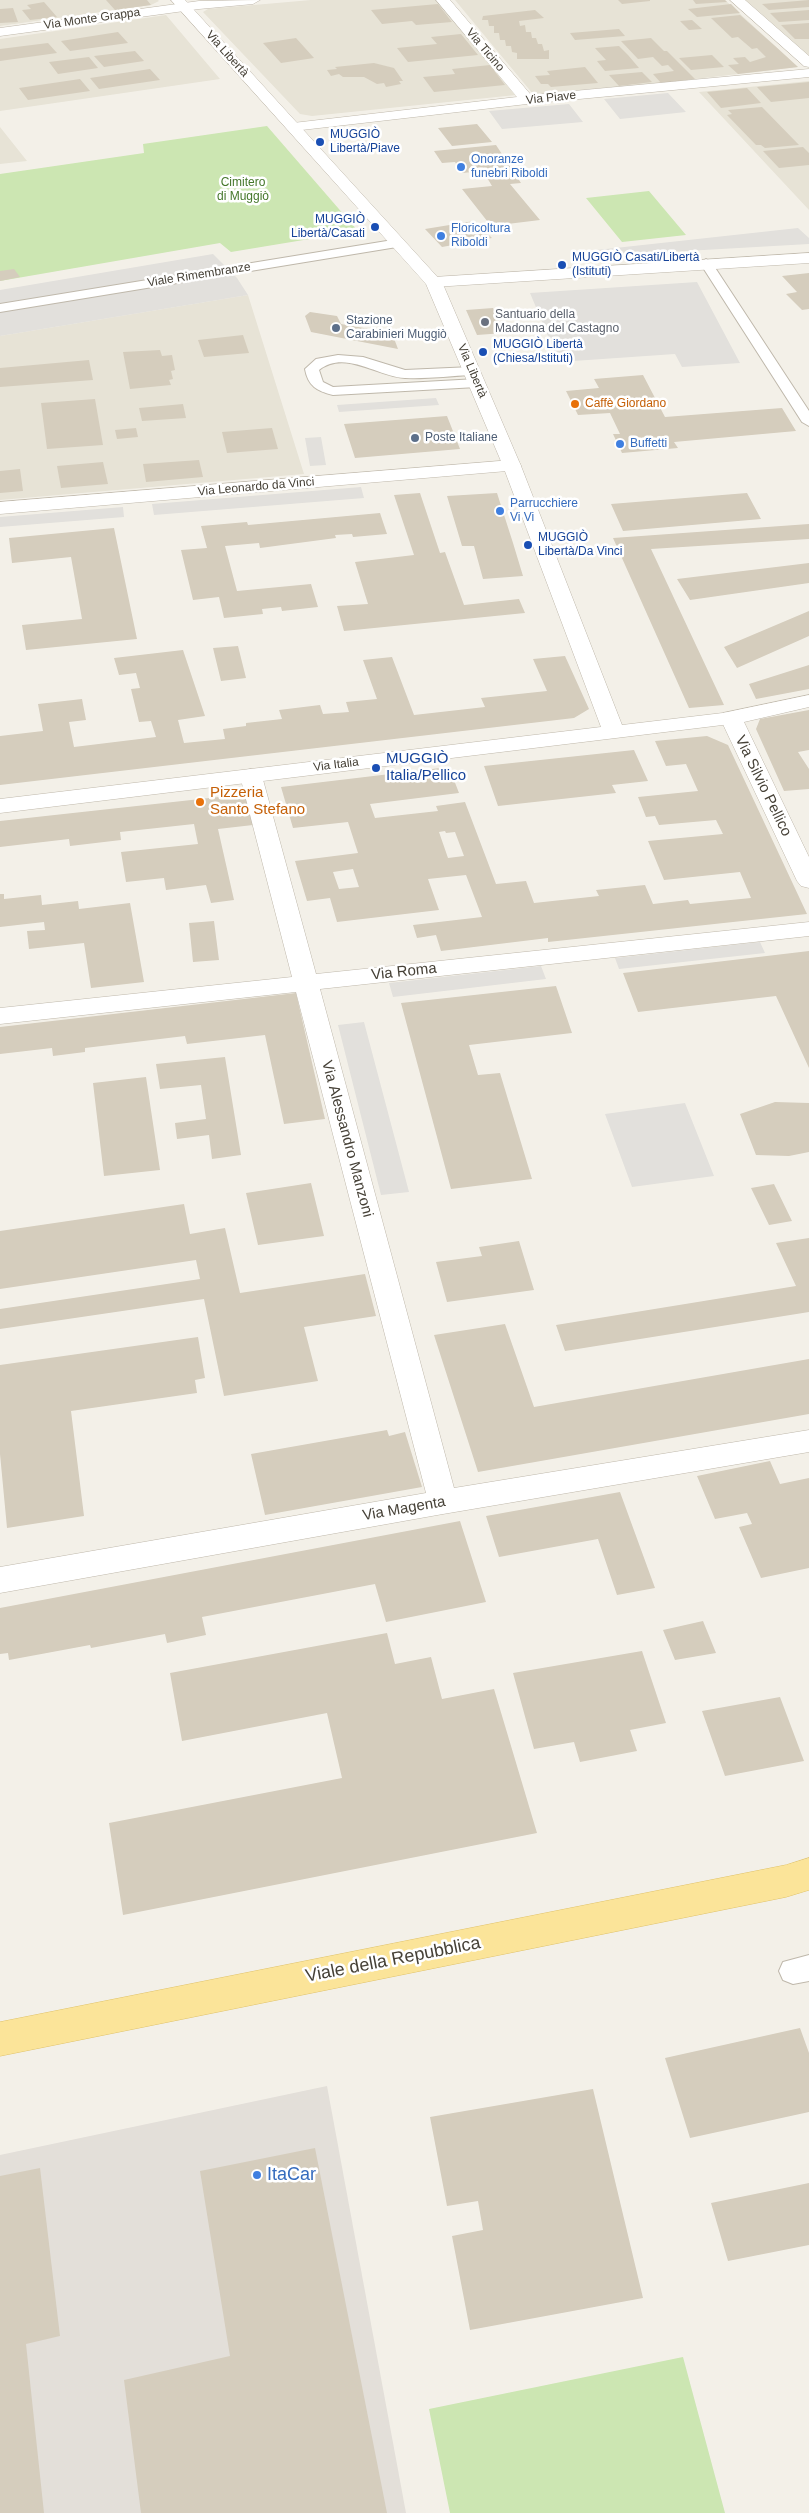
<!DOCTYPE html>
<meta charset="utf-8">
<style>
body{margin:0}
canvas{display:block;background:#f3f0e8}
</style>
<canvas width="809" height="2513"></canvas>
<script>
const g = document.querySelector('canvas').getContext('2d');
g.lineJoin = 'round';
function fill(path, color) { g.fillStyle = color; g.fill(path, 'evenodd'); }
function stroke(path, color, width, dash) { g.strokeStyle = color; g.lineWidth = width; g.lineCap = dash ? 'butt' : 'round'; g.setLineDash(dash || []); g.stroke(path); }
function label(font, color, halo, rows, align = 'center') {
  g.font = font + ' Arial,sans-serif'; g.lineWidth = 5; g.setLineDash([]); g.textBaseline = 'middle'; g.strokeStyle = halo; g.fillStyle = color; for (const [text, x, y, turn = 0] of rows) {
    g.save(); g.translate(x, y); g.rotate((+turn || 0) * Math.PI / 180); g.textAlign = isNaN(turn) ? turn : align; if (halo) g.strokeText(text, 0, 0); g.fillText(text, 0, 0); g.restore();
  }
}
fill(new Path2D(`
 M0 0H158L159 1 151 5 0 26Z
 M311 0H438L516 95 312 116 300 114 203 12 208 9Z
 M455 0H725L798 67 661 83 533 94Z
 M745 0H809V57L803 51Z
 M166 15 220 79 0 111V39Z
 M809 81V210L699 92Z
 M0 127 27 161 0 164Z
 M248 295 304 474 0 500V336Z`), '#e7e3d6');
fill(new Path2D(`
 M327 2086 406 2513H0V2155Z`), '#e3dfd9');
fill(new Path2D(`
 M267 126 358 231 231 252 220 243 0 281V174L144 153 143 144Z
 M649 191 686 235 622 242 586 198Z
 M683 2357 725 2513H450L429 2409Z`), '#cce6b2');
fill(new Path2D(`
 M668 93 686 112 620 119 604 99Z
 M569 104 583 122 502 129 489 111Z
 M798 228 809 238V244L598 256 597 250Z
 M213 254 237 278 248 295 0 336V290Z
 M697 282 740 363 682 367 675 354 559 362 530 293Z
 M436 398 439 405 339 412 337 405Z
 M321 437 326 465 310 466 305 438Z
 M361 487 364 498 154 515 152 504Z
 M123 507 124 517 0 527V517Z
 M760 942 765 953 619 969 615 958Z
 M541 966 546 979 393 997 389 983Z
 M364 1022 409 1192 381 1195 338 1025Z
 M685 1103 714 1176 632 1187 605 1114Z`), '#e2e0dc');
fill(new Path2D(`
 M106 0H147L151 5 115 10Z
 M618 0H650V1L622 4Z
 M693 0H725L727 2 696 4Z
 M809 0V7L769 10 762 4Z
 M44 2 57 17 30 20 22 10 31 9 27 5Z
 M438 4 452 22 416 25 412 21 382 24 371 10Z
 M731 4 740 13 697 17 688 9Z
 M13 8 18 22 0 23V9Z
 M535 10 544 18 519 21 520 26 525 25 526 32H531L532 38H536L538 44H542L544 51 549 50V59H517V53L512 52 511 46H506L505 40H500L499 33H494V26H489L488 20H482L483 16Z
 M809 10V20L779 22 770 13Z
 M740 15 775 46 798 67 738 74 728 65 739 64 733 58 745 57 750 62 766 57 757 48 752 49 738 37 732 38 711 18Z
 M692 20 702 29 689 30 680 21Z
 M809 23V39H795L781 25Z
 M619 29 625 36 575 40 570 33Z
 M118 32 128 43 70 51 61 41Z
 M461 34 478 55 408 62 397 48 437 44 431 37Z
 M296 38 314 58 281 63 263 43Z
 M651 38 664 51H667L695 79 661 83 653 74 674 71 668 65 662 66 653 57 638 59 621 41Z
 M48 43 57 53 0 61V49Z
 M619 46 628 55 639 68 605 71 597 61 606 60 595 48Z
 M135 51 144 61 104 67 94 56Z
 M712 55 724 67 691 70 679 58Z
 M89 57 98 68 58 74 49 62Z
 M374 63 394 68 403 81H399L401 84 386 87 384 83 377 84 364 77H343L339 74 331 76 327 70 337 69 335 67Z
 M490 65 505 85 434 92 423 77 455 74 452 69Z
 M585 67 598 83 551 87 548 84H541L535 76 550 75 547 71Z
 M150 69 160 80 99 89 90 78Z
 M642 72 652 82 619 86 609 75Z
 M80 79 90 91 28 100 19 88Z
 M809 82V98L771 102 757 87Z
 M747 88 761 103 721 108 707 92Z
 M762 107 799 145 765 148 761 145H756L727 115 732 114 728 110Z
 M477 124 492 142 452 146 438 128Z
 M496 145 521 183 510 184 540 220 491 226 462 189 492 186 483 171 462 173 455 162 442 163 434 151Z
 M803 147 809 153V165L779 168 763 151Z
 M474 221 492 238 442 247 425 229Z
 M14 269 20 277 0 281V271Z
 M809 273V309L802 310 786 294 797 292 782 276Z
 M493 308 504 333 477 335 466 310Z
 M310 312 337 316 341 324 392 333 398 349 311 332 305 316Z
 M243 335 249 353 204 357 198 340Z
 M160 350 162 356 172 355 175 370 171 371 173 379 169 380 171 385 130 389 123 352Z
 M89 360 93 380 0 387V368Z
 M643 375 665 417 782 408 796 431 674 442 678 448 622 453 613 434H620L610 413 578 415 566 391 599 388 594 379Z
 M95 399 103 445 47 449 41 403Z
 M183 404 186 418 142 421 139 408Z
 M447 416 460 449 355 458 344 424Z
 M136 428 138 437 117 439 115 430Z
 M272 428 278 449 227 453 222 432Z
 M199 460 203 477 146 482 143 464Z
 M103 462 108 484 61 488 57 466Z
 M20 469 23 491 0 493V471Z
 M420 493 440 553 445 552 464 605 519 599 525 613 344 631 337 606 368 604 355 562 414 555 394 495Z
 M497 493 513 543 523 576 483 579 474 546H462L447 496Z
 M747 493 761 519 623 531 611 504Z
 M380 513 387 534 353 537 352 534 335 535 336 538 260 548 259 543 225 546 237 591 311 584 318 607 282 611 281 607 262 609 263 614 224 618 219 597 193 600 181 550 207 548 201 526 247 522 248 525Z
 M809 524V539L651 549 724 705 689 708 613 538Z
 M114 528 137 639 26 650 22 625 82 619 71 557 12 563 9 538Z
 M809 563V583L690 600 677 579Z
 M809 611V636L737 668 724 647Z
 M238 646 246 678 221 681 213 648Z
 M183 650 205 716 178 720 184 743 225 739 223 729 246 726V723L282 719 279 710 320 705 323 714 349 712 346 702 377 699 363 660 392 657 414 715 485 707 481 698 547 691 533 659 565 656 589 709 574 718 0 785V736L43 731 38 704 82 699 86 720 69 722 74 747 156 737 151 721 139 722 131 689 140 688 136 673 119 675 114 658Z
 M809 665V689L756 699 749 684Z
 M809 710V750L798 752 809 769V789L784 791 756 729 760 719Z
 M707 736 728 745 807 914 548 942V938L441 951 436 935 417 938 413 925 482 917 466 875 428 879 439 910 337 922 330 898 307 901 295 861 358 853 348 822 293 828 281 787 449 767 459 793 370 804 375 818 438 811 436 806 465 802 496 884 526 881 534 903 599 896 596 890 645 885 653 904 688 900 690 904 751 898 740 872 664 880 648 841 723 834 716 820 659 825 655 816 646 817 638 797 698 791 686 764 666 766 655 741ZM445 831 446 833 455 832 464 856 448 858 439 832ZM353 869 359 887 339 889 333 872Z
 M634 750 648 781 612 785 616 793 498 806 484 766Z
 M246 794 253 825 218 829 234 900 211 903 206 885 166 890 164 878 126 882 121 852 198 844 194 824 120 832 121 840 70 846 69 839 0 847V821Z
 M0 894H4V899L41 895 42 905 78 901 79 909 130 903 144 982 91 988 84 943 29 949 27 931 45 930 44 922 0 927Z
 M214 921 219 960 193 962 189 923Z
 M809 951V1068L776 996 638 1012 623 973Z
 M556 986 572 1033 469 1045 478 1075 500 1073 532 1179 451 1189 401 1003Z
 M296 993 325 1119 284 1124 265 1035 187 1044 185 1036 85 1048V1052L53 1056 52 1048 0 1054V1027Z
 M225 1057 241 1155 212 1159 209 1135 177 1139 175 1123 206 1119 201 1085 160 1089 156 1064Z
 M146 1077 160 1170 104 1176 93 1083Z
 M775 1102 809 1103V1152L789 1156 756 1155 740 1114Z
 M311 1183 324 1236 258 1245 246 1193Z
 M774 1184 792 1221 769 1225 751 1188Z
 M184 1204 190 1234 225 1228 240 1293 365 1274 376 1316 304 1327 318 1381 224 1396 204 1299 0 1329V1309L200 1279 196 1260 0 1289V1231Z
 M809 1238V1312L565 1351 556 1325 796 1286 776 1243Z
 M519 1241 534 1290 447 1302 436 1262 482 1256 479 1247Z
 M505 1324 534 1407 809 1359V1414L478 1472 434 1335Z
 M198 1337 205 1378 195 1380 197 1393 71 1411 84 1516 7 1528 0 1454V1365Z
 M387 1430 389 1436 405 1432 422 1487 265 1515 251 1454Z
 M770 1461 780 1484 809 1478V1568L761 1578 739 1527 752 1524 747 1513 715 1519 697 1476Z
 M620 1492 655 1588 617 1595 598 1539 499 1557 486 1516Z
 M460 1521 486 1602 386 1622 375 1584 202 1617 206 1635 167 1643 165 1634 91 1648 90 1645 9 1660 8 1653 0 1654V1608Z
 M703 1621 716 1653 675 1660 663 1630Z
 M387 1633 395 1664 431 1657 442 1699 494 1689 537 1833 123 1915 109 1823 342 1778 327 1713 182 1741 170 1673Z
 M642 1651 666 1723 630 1730 637 1751 580 1762 574 1742 534 1749 513 1673Z
 M780 1697 804 1761 725 1776 702 1711Z
 M800 2028 809 2053V2112L690 2138 665 2058Z
 M593 2089 643 2298 470 2330 452 2236 483 2230 478 2201 447 2206 430 2117Z
 M315 2148 387 2513H141L124 2380 230 2356 200 2171Z
 M40 2168 60 2336 26 2344 44 2513H0V2176Z
 M809 2183V2245L728 2261 711 2203Z`), '#d5cdbd');
const service = new Path2D(`
 M399 239 405 243 403 246 0 312V304Z
 M706 259 712 263 809 411V426L802 422 700 263Z
 M338 355 363 357 405 370 472 367 479 371 472 375C450 376 427 379 405 378 378 377 345 349 319 370L323 382 333 387 477 379 484 383 477 387 333 395C317 391 308 386 305 369L316 359Z
 M809 1955V1981L793 1984 783 1980 779 1971 783 1962Z`);
const minor = new Path2D(`
 M260 0 253 4 199 9 0 36V28L199 1Z
 M436 0H450L531 95 809 69V77L527 104 293 131 288 130 286 127 293 123 517 97Z
 M730 0H745L809 56V67L804 66Z
 M809 253V263L434 287 428 286 426 282 428 278 434 277Z
 M512 460 519 462 521 466 519 470 0 514V502Z
 M809 695V707L744 722 809 857V888L801 886 797 881 720 718 723 713Z
 M251 769 259 771 262 776 316 974 809 922V936L320 989 454 1488 809 1430V1452L443 1514 0 1593V1567L426 1493 296 992 0 1024V1008L292 977 240 776 243 771Z`);
const tertiary = new Path2D(`
 M171 0H185L442 282 521 466 622 725 731 712 739 713 742 718 739 723 0 813V799L601 727 503 466 426 284Z`);
const primary = new Path2D(`
 M809 1858V1890L786 1897 0 2056V2022L786 1865Z`);
stroke(service, '#bfb8ab', 2);
stroke(minor, '#bfb8ab', 1);
stroke(tertiary, '#bfb8ab', 1);
stroke(primary, '#e0c269', 1);
fill(service, '#fff');
fill(minor, '#fff');
fill(tertiary, '#fff');
fill(primary, '#fbe499');
for (const [x, y, r, color] of [
 [320,142,5,"#1a4fb4"],
 [461,167,5,"#3f7fe0"],
 [375,227,5,"#1a4fb4"],
 [441,236,5,"#3f7fe0"],
 [562,265,5,"#1a4fb4"],
 [485,322,5,"#6b7280"],
 [336,328,5,"#5c6f8a"],
 [483,352,5,"#1a4fb4"],
 [575,404,5,"#e8710a"],
 [415,438,5,"#5c6f8a"],
 [620,444,5,"#3f7fe0"],
 [500,511,5,"#3f7fe0"],
 [528,545,5,"#1a4fb4"],
 [376,768,5,"#1a4fb4"],
 [200,802,5,"#e8710a"],
 [257,2175,5,"#3f7fe0"]
]) { const dot = new Path2D(); dot.arc(x, y, r, 0, 2 * Math.PI); g.fillStyle = color; g.fill(dot); stroke(dot, '#fff', 2); }
label('12px', '#464137', '#fff', [
 ["Via Monte Grappa",92,19,-8],
 ["Via Ticino",485,50,50],
 ["Via Libertà",227,54,48],
 ["Via Piave",551,98,-6],
 ["Viale Rimembranze",199,275,-9],
 ["Via Libertà",472,371,67],
 ["Via Leonardo da Vinci",256,487,-5],
 ["Via Italia",336,765,-7]
]);
label('12px', '#164399', '#fff', [
 ["MUGGIÒ",330,135],
 ["Libertà/Piave",330,149],
 ["MUGGIÒ",365,220,"right"],
 ["Libertà/Casati",365,234,"right"],
 ["MUGGIÒ Casati/Libertà",572,258],
 ["(Istituti)",572,272],
 ["MUGGIÒ Libertà",493,345],
 ["(Chiesa/Istituti)",493,359],
 ["MUGGIÒ",538,538],
 ["Libertà/Da Vinci",538,552]
], 'left');
label('12px', '#366cbe', '#fff', [
 ["Onoranze",471,160],
 ["funebri Riboldi",471,174],
 ["Floricoltura",451,229],
 ["Riboldi",451,243],
 ["Buffetti",630,444],
 ["Parrucchiere",510,504],
 ["Vi Vi",510,518]
], 'left');
label('12px', '#45772b', '#fff', [
 ["Cimitero",243,183],
 ["di Muggiò",243,197]
]);
label('12px', '#5b616d', '#fff', [
 ["Santuario della",495,315],
 ["Madonna del Castagno",495,329]
], 'left');
label('12px', '#4e5e75', '#fff', [
 ["Stazione",346,321],
 ["Carabinieri Muggiò",346,335],
 ["Poste Italiane",425,438]
], 'left');
label('12px', '#c56008', '#fff', [
 ["Caffè Giordano",585,404]
], 'left');
label('15px', '#164399', '#fff', [
 ["MUGGIÒ",386,759],
 ["Italia/Pellico",386,776]
], 'left');
label('15px', '#464137', '#fff', [
 ["Via Silvio Pellico",763,786,64],
 ["Via Roma",404,972,-6],
 ["Via Alessandro Manzoni",347,1139,75],
 ["Via Magenta",404,1509,-10]
]);
label('15px', '#c56008', '#fff', [
 ["Pizzeria",210,793],
 ["Santo Stefano",210,810]
], 'left');
label('18px', '#464137', '#fff', [
 ["Viale della Repubblica",393,1960,-11]
]);
label('18px', '#366cbe', '#fff', [
 ["ItaCar",267,2175]
], 'left');
</script>
